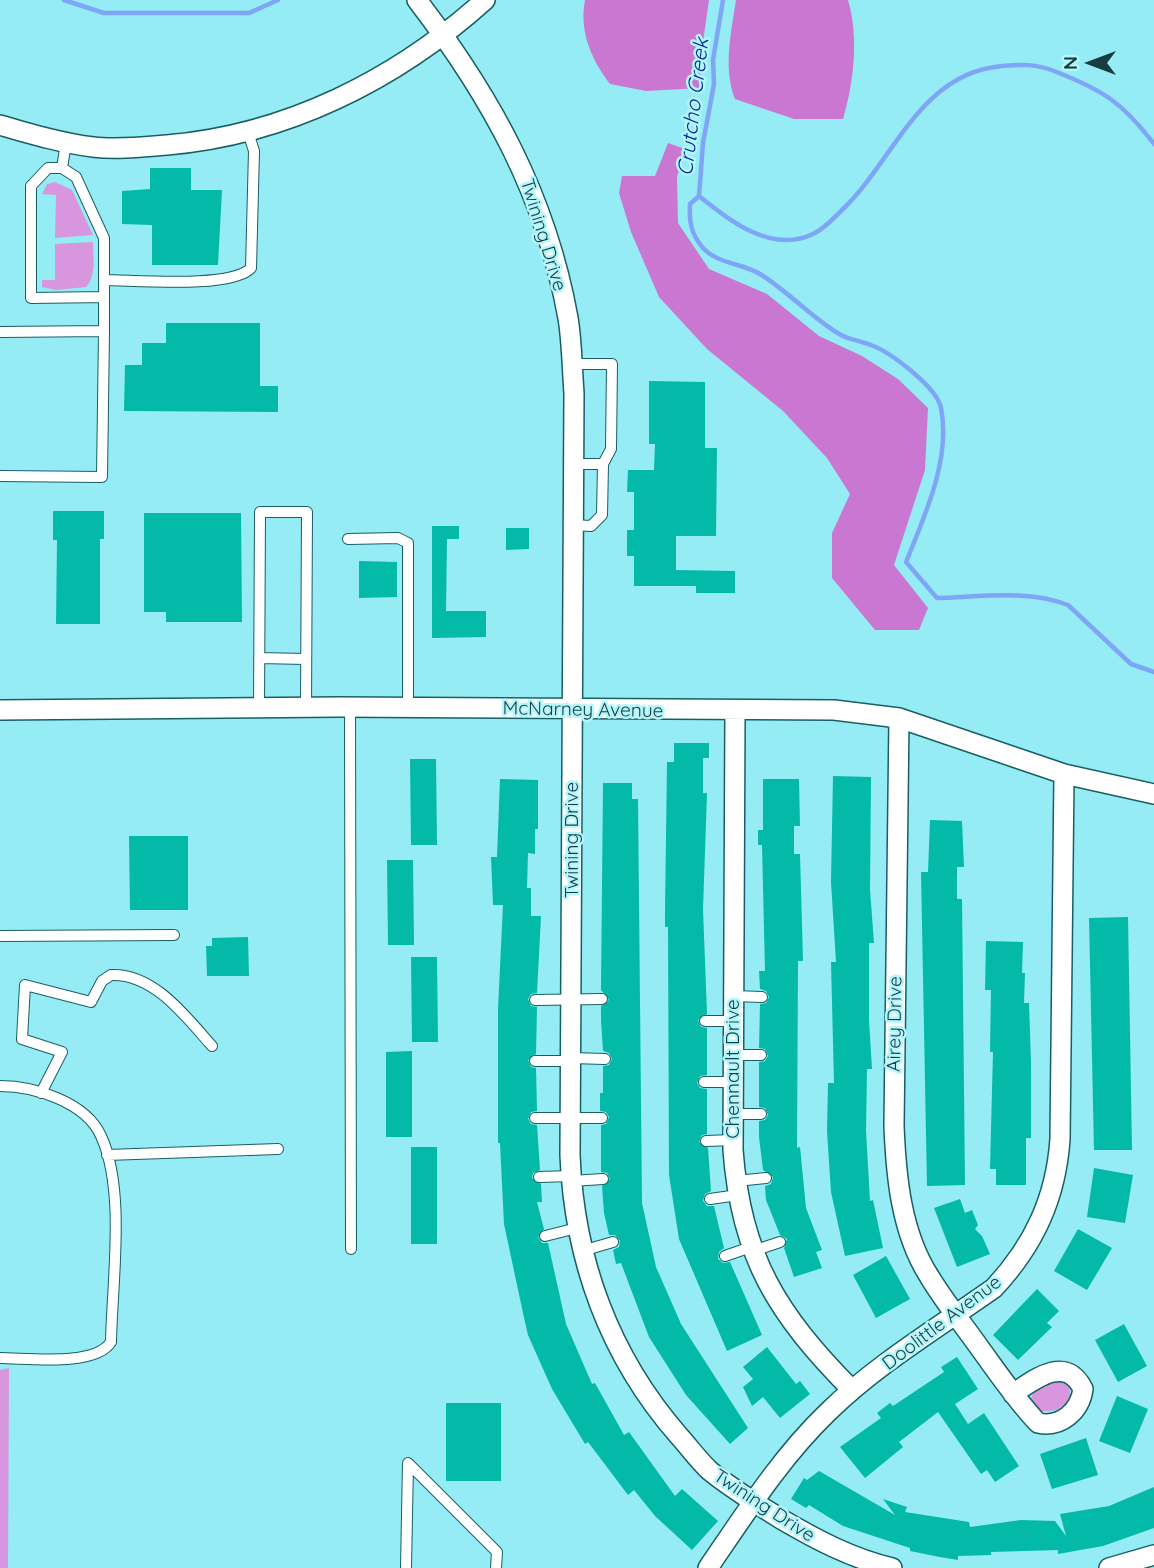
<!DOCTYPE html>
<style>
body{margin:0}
#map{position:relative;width:1154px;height:1568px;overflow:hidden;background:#95ecf4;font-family:Quicksand,sans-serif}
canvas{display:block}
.north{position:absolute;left:1056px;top:28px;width:70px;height:70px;-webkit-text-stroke:5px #b3f6fd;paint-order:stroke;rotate:270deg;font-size:19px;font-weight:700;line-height:28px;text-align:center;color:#183d40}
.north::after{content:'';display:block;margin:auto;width:24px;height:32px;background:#183d40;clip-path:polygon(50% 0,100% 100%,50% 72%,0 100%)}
</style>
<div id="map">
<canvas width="1154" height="1568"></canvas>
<div class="north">N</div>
</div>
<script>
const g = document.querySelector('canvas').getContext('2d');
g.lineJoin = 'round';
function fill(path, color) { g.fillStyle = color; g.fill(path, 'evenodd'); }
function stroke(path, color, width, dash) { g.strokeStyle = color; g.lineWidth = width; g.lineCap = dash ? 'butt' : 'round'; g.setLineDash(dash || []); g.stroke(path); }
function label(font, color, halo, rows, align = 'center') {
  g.font = font + ' Quicksand,sans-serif'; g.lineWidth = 5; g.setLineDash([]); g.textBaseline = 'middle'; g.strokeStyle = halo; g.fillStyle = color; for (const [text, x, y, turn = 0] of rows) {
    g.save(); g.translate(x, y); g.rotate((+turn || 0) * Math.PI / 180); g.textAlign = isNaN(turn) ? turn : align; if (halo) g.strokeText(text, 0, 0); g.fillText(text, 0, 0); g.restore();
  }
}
fill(new Path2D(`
 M55 182 72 190 93 235 55 238 56 195 42 194 47 184Z
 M93 242C93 257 97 275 86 287L56 290 42 287V280H55V244Z
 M9 1368 8 1568H0V1370Z
 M1061 1377 1068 1383 1071 1398 1057 1410 1038 1412 1031 1398 1035 1390Z`), '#d796de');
fill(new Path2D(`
 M585 0H709L701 56V88L646 91 610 84C591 59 579 31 585 0Z
 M736 0H848C859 37 854 82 843 119H794L735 99C723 68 731 33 736 0Z
 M668 143 688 150 677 176 678 223 709 269 767 294 819 336 862 356 898 379 928 408 925 470 894 565 928 608 919 630H875L832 578V533L850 494 827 458 783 411 707 349 659 297 631 232 619 193 622 176H655Z`), '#ca77d2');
stroke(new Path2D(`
 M64 0 104 13H249L278 0
 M699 196 690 204C689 222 691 234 703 248 718 264 742 263 760 274 788 291 815 321 841 335 850 340 862 341 871 345 890 352 937 387 941 408 951 459 925 515 906 562L937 598C979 597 1028 589 1068 605L1131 664 1154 672
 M699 196C729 220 771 254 813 234 824 229 833 219 842 210 894 161 919 73 1002 66 1022 64 1036 64 1054 71 1103 90 1123 103 1154 144
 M699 196 703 143 714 84 713 60 723 0`), '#7fa6f6', 4.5);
fill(new Path2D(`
 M150 168H191V190H222L218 265H152V225L122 224V191L150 189Z
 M166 323H260V386H278V412L124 411 125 365H142V343H166Z
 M649 381 705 382V448H717L716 536H676V570L735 571V593H696V586H634V556H627V530H634V492H627L628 470H654L655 444H649Z
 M53 511H104V539H100V624H56L57 540H53Z
 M144 513H241L242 622H166V612H144Z
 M432 526H459V539H447L446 611H486V637L432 638Z
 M506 528H529V549L506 550Z
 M359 561 397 562V597L359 598Z
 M674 743H709V758H703V793H707L703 909 707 1014 698 1020 701 1027 707 1028V1075L700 1076 697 1083 700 1088 707 1089V1134L702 1135 699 1142 708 1148 711 1191 705 1194 703 1201 707 1206H714L724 1248 719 1252 718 1259 723 1263 730 1262 762 1335 727 1351 679 1239 669 1175 668 927H665V911L667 762H674Z
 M410 759H436L437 845H411Z
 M833 776 871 777 870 890 874 943H869V1020L872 1069H867L866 1131 870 1201 873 1200 883 1248 845 1256 831 1192 827 1131 828 1083H834L831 962H836L831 882Z
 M500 779 538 780V829H535V854L528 853 527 888H531V916H541L537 993 531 994 528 999 531 1006 537 1007 536 1054 528 1060 531 1067 536 1068 537 1111 531 1112 528 1119 531 1124 537 1125 540 1170 533 1173 532 1178 541 1184 542 1202H537L544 1229 538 1237 542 1243H548L566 1324 592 1384 595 1383 624 1435 629 1432 675 1496 682 1489 718 1521 692 1550 655 1516 634 1490 628 1495 588 1442 585 1444 552 1389 528 1335 523 1313 504 1224 500 1143H498V1009L503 905H493L491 857H497Z
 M763 779H799L800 826H794V854H800L803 961H798L797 1148 800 1147 806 1208 822 1250 816 1252 822 1268 794 1277 784 1248 787 1239 780 1235 766 1200 765 1186 771 1184 773 1177 763 1170 759 1137V1121L765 1120 768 1115 765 1108 759 1107V1062L765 1061 768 1056 765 1049 759 1048 760 1004 766 1003 769 997 766 991 760 989 759 971H765L762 845H758V830H763Z
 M603 783H632V799H638L642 1203 656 1267 681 1324 748 1428 730 1444 686 1395 649 1337 621 1263 616 1264 613 1250 619 1247 620 1241 615 1235H609L604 1213 602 1186 610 1179 607 1173 601 1172V1125L606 1124 609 1117 606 1112 600 1111V1093H603V1066L609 1065 612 1059 609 1053 603 1051 601 1021V1006L609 1000 601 990Z
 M930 820 962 821 964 867H957V899H962L965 1185 927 1186 921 872H928Z
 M129 836H188V910H130Z
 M387 860H413L414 945H388Z
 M1128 917 1132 1150H1094L1089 918Z
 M248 937 249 976H207L206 946H212V938Z
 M986 941 1023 942 1022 973H1025L1024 1003H1029L1031 1062V1138H1026V1185H996V1169H990L993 1052H990L991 990H985Z
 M411 957H437L438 1042H412Z
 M412 1051V1137H386V1052Z
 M411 1147H437V1244H411Z
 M1094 1168 1133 1175 1125 1223 1087 1217Z
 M960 1199 965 1213 972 1210 978 1225 975 1229 982 1236 990 1254 957 1267 934 1208Z
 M1078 1229 1112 1248 1087 1290 1054 1271Z
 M886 1256 910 1299 876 1318 853 1275Z
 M1037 1289 1059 1311 1047 1323 1052 1327 1018 1360 993 1335Z
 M1124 1324 1147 1366 1118 1382 1095 1340Z
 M767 1347 796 1384 800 1381 810 1394 780 1418 763 1397 752 1406 743 1387 753 1379 743 1367Z
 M957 1357 978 1389 955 1404 968 1424 984 1413 1019 1466 995 1482 987 1470 981 1474 938 1412 899 1442 903 1447 865 1478 840 1447 881 1418 877 1413 890 1403 893 1406 944 1372 941 1367Z
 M1117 1396 1148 1409 1130 1453 1099 1441Z
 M446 1403H501V1481H446Z
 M1086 1438 1098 1475 1052 1489 1040 1454Z
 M819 1471 895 1515 883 1499 907 1507 905 1512 969 1522 970 1527 1021 1520 1055 1521 1066 1536 1060 1514 1109 1506 1154 1487V1528L1103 1546 1058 1554V1550L991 1552V1555L958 1556V1560L940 1557 910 1551V1548L843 1526 809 1505 806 1508 791 1499 804 1478 807 1480Z`), '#03b9a8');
const lane = new Path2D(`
 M62 168 66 143
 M104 280C135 280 231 289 251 268L254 151 248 132
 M104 331V238L76 177 62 168H48L31 186V298L104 297
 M0 332 104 331 102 477 0 476
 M572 364H612L611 449 603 464
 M572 464H603L602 515 591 526 572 525
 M348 539 398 538 408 543V708
 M259 658 306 659
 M350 707 351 1249
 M259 708 260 512H307L306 707
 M0 936 174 935
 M733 996 762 997
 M535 1000 602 999
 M705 1021H733
 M733 1055H761
 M571 1058 605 1059
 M535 1061H571
 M704 1082H733
 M0 1086C34 1086 86 1102 101 1136 126 1190 112 1282 111 1342 95 1367 28 1358 0 1358
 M41 1093 62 1052 22 1039 25 985 91 1002 102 981 111 975C154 973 186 1017 212 1046
 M733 1114H761
 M535 1118H602
 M706 1141 733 1140
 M107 1155 278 1149
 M539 1177 571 1176
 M571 1181 603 1179
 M736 1181 766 1178
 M710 1199 738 1195
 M545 1236 577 1228
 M582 1251 613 1242
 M753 1251 780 1242
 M725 1256 751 1247
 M406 1568 408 1463 497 1552 496 1568`);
const street = new Path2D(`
 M417 0C492 98 546 196 568 318 572 342 572 368 574 393L570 1155C574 1259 609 1356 679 1436 689 1447 699 1461 710 1471 732 1489 757 1504 781 1519 817 1540 851 1558 892 1568
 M0 125C31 134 61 143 93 147 117 150 143 147 167 145 286 135 396 80 485 0
 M0 710 338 707 834 710 899 718 1064 774 1154 794
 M735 711 733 1150C741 1258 778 1315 852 1390
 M899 718 894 1126C896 1176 901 1232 929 1276 944 1301 962 1323 979 1347 998 1373 1016 1400 1038 1423 1061 1428 1080 1411 1083 1389 1066 1355 1036 1378 1013 1394
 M708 1568C745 1514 781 1457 828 1412 877 1364 939 1327 994 1288 1034 1245 1056 1198 1060 1139L1064 774
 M1109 1568 1154 1555`);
stroke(lane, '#185f65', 12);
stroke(street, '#185f65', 22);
stroke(lane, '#fff', 10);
stroke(street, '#fff', 19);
label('19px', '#183d40', '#b3f6fd', [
 ["Twining Drive",543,235,73],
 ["McNarney Avenue",583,710,1],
 ["Twining Drive",572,840,-90],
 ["Airey Drive",895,1024,-89],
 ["Chennault Drive",733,1069,-90],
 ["Doolittle Avenue",942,1323,-37],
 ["Twining Drive",764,1506,33]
]);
label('italic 21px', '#032c9d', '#b3f6fd', [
 ["Crutcho Creek",694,107,-83]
]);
</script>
